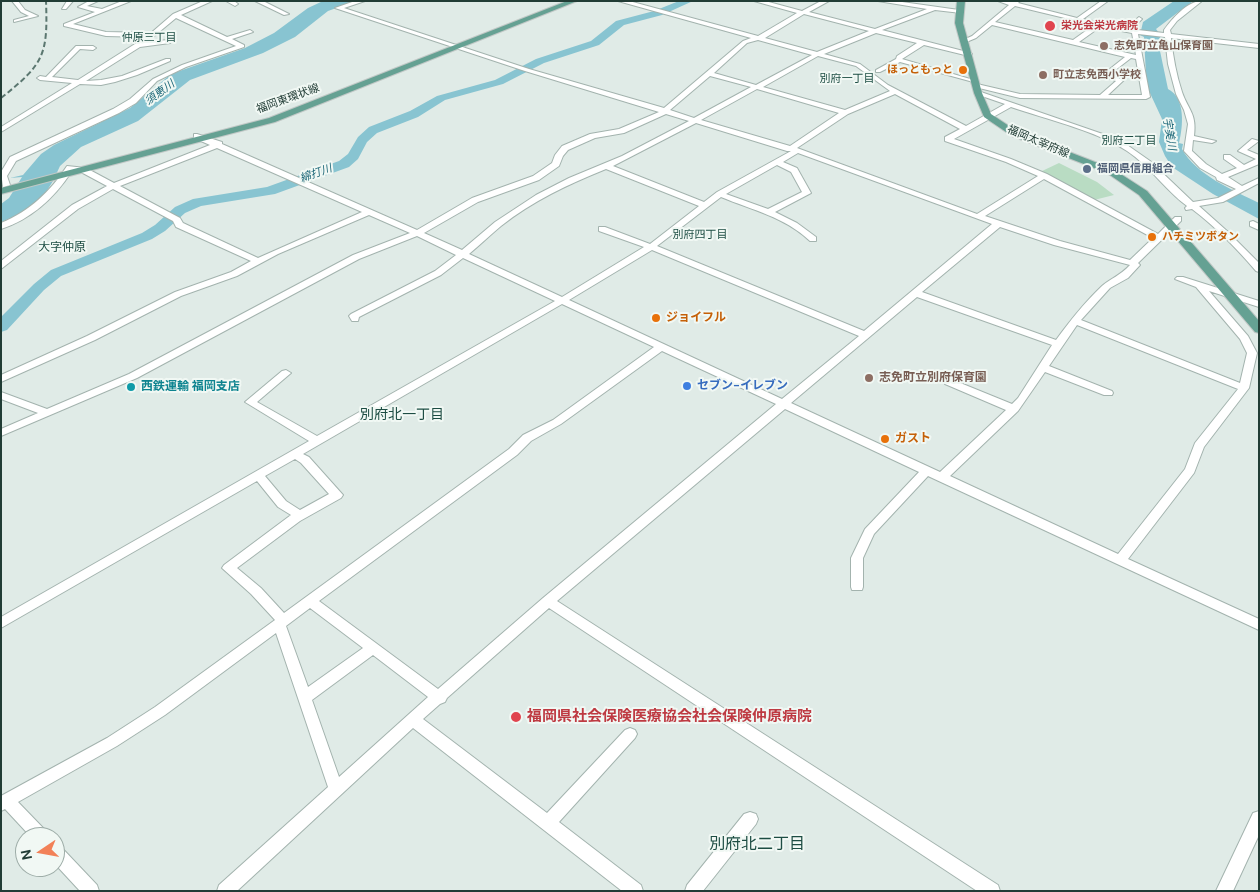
<!DOCTYPE html>
<meta charset="utf-8">
<style>
body{margin:0}
#map{position:relative;width:1260px;height:892px;overflow:hidden;background:#e0ebe7;font-family:"DM Sans",sans-serif}
canvas{display:block}
.frame{position:absolute;inset:0;border:2px solid #213c35;pointer-events:none}
.north{position:absolute;left:15px;top:827px;width:50px;height:50px;box-sizing:border-box;background:#f1f8f4;border:1px solid #9eada8;border-radius:50%;rotate:258deg;font-size:14px;font-weight:700;line-height:20px;text-align:center;color:#213c35}
.north::after{content:'';display:block;margin:auto;width:18px;height:22px;background:#f28158;clip-path:polygon(50% 0,100% 100%,50% 72%,0 100%)}
</style>
<div id="map">
<canvas width="1260" height="892"></canvas>
<div class="frame"></div>
<div class="north">N</div>
</div>
<script>
const g = document.querySelector('canvas').getContext('2d');
g.lineJoin = 'round';
function fill(path, color) { g.fillStyle = color; g.fill(path, 'evenodd'); }
function stroke(path, color, width, dash) { g.strokeStyle = color; g.lineWidth = width; g.lineCap = dash ? 'butt' : 'round'; g.setLineDash(dash || []); g.stroke(path); }
function label(font, color, halo, rows, align = 'center') {
  g.font = font + ' "DM Sans","Noto Sans JP",sans-serif'; g.lineWidth = 4; g.setLineDash([]); g.textBaseline = 'middle'; g.strokeStyle = halo; g.fillStyle = color; for (const [text, x, y, turn = 0] of rows) {
    g.save(); g.translate(x, y); g.rotate((+turn || 0) * Math.PI / 180); g.textAlign = isNaN(turn) ? turn : align; if (halo) g.strokeText(text, 0, 0); g.fillText(text, 0, 0); g.restore();
  }
}
fill(new Path2D(`
 M1059 163 1097 182 1114 195 1094 200 1040 172Z`), '#b9dcc3');
fill(new Path2D(`
 M323 1H356L328 11 295 37 263 53 190 80 138 121 81 147 60 166 53 181 41 200 16 216 1 222V204L9 198 22 177 10 178 23 175 41 154 54 145 130 108 171 74 245 48 274 33 308 8Z
 M1174 1H1193L1187 6 1188 7H1185L1156 29 1163 38 1166 51H1160L1168 89C1186 98 1183 127 1179 143L1183 144 1182 149C1196 175 1233 190 1259 203V219L1213 194 1172 167 1165 156 1159 142 1162 119 1149 91 1146 75 1144 37 1140 35 1143 22Z`), '#88c4d1');
fill(new Path2D(`
 M679 1H693L662 15 624 25 599 45 544 63 503 84 445 100 418 117 377 133 367 142 358 159 349 167 275 194 201 206 185 213 165 231 152 239 61 276 44 290 7 330 1 332V317L34 284 51 270 142 233 155 225 175 207 193 199 267 187 339 161 348 154 358 137 369 127 410 111 437 96 495 80 536 59 591 41 616 21 654 11Z`), '#88c4d1');
const minor = new Path2D(`
 M12 1H18L25 10 38 16 14 22V20L29 16 21 12Z
 M67 1H73L66 9H62Z
 M89 1H98L87 6 102 9 122 1H131L73 24 106 32 151 33 173 14 203 1H212L181 15 227 37 250 30 253 32 232 39 244 45V47L186 67 157 81 136 103 119 113 16 161 7 176 10 185 3 187 1 172 10 157 113 109 130 99 153 79 182 65 236 46 176 18 147 42 168 40 170 41V43L140 47 86 81 101 80 122 76 166 59H170V61L137 75 115 82 101 85 80 84 1 132V127L72 83 40 80 37 78 40 76 46 77 76 46H93L96 48 93 50 80 49 52 77 78 80 146 37 106 36 64 26V24L95 12 78 7Z
 M226 1H234L238 4 235 6Z
 M255 1H263L289 14 284 15Z
 M355 1H365L344 8 529 69 664 108 743 41 751 38 618 1H629L758 36 797 13 754 1H765L802 11 821 1H829L809 12 875 29 927 9 878 1H895L959 10 962 12 961 13 935 10 882 30 971 53 972 54 969 56 924 45 902 59 977 81V83L900 62 880 72H876V70L896 59 897 56 917 43 876 33 824 54 860 64 888 85 966 126 1005 104 976 94V92L978 91 1120 140 1150 161 1193 202 1218 198 1236 189 1217 180 1216 177 1200 168 1184 151 1188 124 1184 110 1176 94 1168 64 1165 37 1138 34 1150 97 1146 99 1020 98 975 87 974 86 977 84 1020 94 1100 95 1116 81 1101 76 1125 57 992 25 976 38 964 43 961 41 972 36 1009 5 998 1H1020L1018 3 1077 18 1101 1H1108L1083 19 1132 29V23L1139 17 1142 19 1138 23V30L1164 33V30C1172 19 1187 1 1202 1L1177 21 1170 30 1171 34 1259 44V48L1171 38C1173 56 1176 74 1182 92 1188 110 1197 113 1194 136L1216 141 1212 143 1193 140 1192 151 1206 164 1222 174 1237 168 1224 159V155H1230L1244 165 1256 159 1238 151 1252 139 1259 141 1247 150 1259 155V164L1228 177 1242 186 1259 178V183L1223 202 1199 206 1227 231 1259 263V272L1256 271C1237 249 1216 227 1192 209L1186 210 1185 208 1187 206C1165 190 1150 166 1127 151 1097 131 1046 119 1011 107L954 139 1011 159 1047 174 1158 234 1175 217H1181V221L1138 263 1140 265 1128 278 1110 288 1081 320 1240 383 1247 353 1240 339 1196 287 1175 279 1177 277H1183L1259 301V307L1209 291 1248 336 1257 353 1249 388 1204 447 1194 473 1128 559 1259 619V630L928 476 874 534 863 558V587L862 590H852L851 587V558L865 529 919 472 785 409 557 601 998 885 1000 891H977L549 608 447 698 445 702 440 704 423 719 547 813 625 730 630 728 635 730 637 734 635 738 559 822 641 885 643 891H622L413 728 237 891H217L219 885 328 787 276 633 165 715 117 746 18 802 47 832 49 837H31L5 809 1 811V796L107 738 155 707 275 620 251 594 222 568 224 565 291 515 278 507 257 481 1 628V617L309 441 245 402 282 371 286 370 291 373 257 402 317 436 555 301 463 258 441 275 359 317 358 321H352L349 316 351 314 435 271 456 255 417 236 359 259 137 378 1 436V429L38 413 1 399V392L47 409 129 374 353 255 410 233 369 215 278 254 237 276 181 296 95 340 1 382V375L87 336 175 292 231 272 251 261 176 227 173 221 113 189 78 209 1 269V261L72 205 107 186 81 172 72 171C55 197 32 219 1 229V223C30 211 50 192 67 166L86 168 114 183 210 145 194 138V134H197L222 142V144L417 230 472 198 533 176 552 163 555 155 562 146 590 134 619 129 659 112 525 71 335 8ZM1015 6 1094 25 1073 40 995 22ZM804 14 869 31 817 52 765 38ZM1100 27 1132 33 1136 55 1079 42ZM758 40 812 55 756 85 714 73 747 43ZM818 56 856 66 890 91 845 110 763 87ZM1131 58 1136 59 1142 95H1108L1124 80 1109 75ZM710 76 751 87 694 118 670 110ZM757 89 839 113 790 146 701 120ZM895 94 960 129 945 137V141L1006 162 1038 176 977 214 797 148 848 114ZM666 114 689 121 622 156 569 178 536 195 495 222 462 250 424 233 478 202 539 180 559 166 563 156 568 150 595 138 624 133ZM696 123 787 151H791L717 192 704 202 613 166ZM217 148 362 212 258 258 183 223 180 218 120 186ZM798 153 809 157 992 224 864 331 657 246 721 197C752 210 785 217 810 241H816V237L797 223 775 212 811 193 797 168 783 162ZM777 165 791 172 802 192 768 209 726 194ZM606 169 699 206 650 244 605 227H599V231L644 247 562 297 469 254C480 245 490 235 501 226 532 201 569 184 606 169ZM1044 179 1153 238 1130 260 1060 241 985 216ZM1000 227 1054 245 1130 265C1120 276 1111 278 1102 286 1084 303 1070 321 1056 340L922 292ZM652 250 859 336 782 399 569 300ZM917 297 1052 345 1018 398 1012 404 953 380H945L944 382 945 384 1006 410 940 472 791 403ZM562 304 654 347 553 420 523 435 509 449 284 613 261 588 237 568 300 521 341 498 343 495 309 457 303 454ZM1077 325 1238 389 1195 443 1185 469 1118 554 950 476 1018 411 1045 372 1104 395H1112L1113 393 1112 391 1049 366ZM662 351 776 404 543 598 438 689 319 601 517 455 531 441 561 424ZM295 459 301 463 329 494 300 510 286 501 265 476ZM310 608 363 648 308 687 286 626ZM373 655 428 697 339 777 312 700Z
 M1253 221 1259 224V230L1250 226V222Z
 M1259 811V835L1233 891H1216L1253 813Z
 M750 812 756 814 758 819 756 824 703 891H685L687 885 744 814Z
 M55 845 61 847 97 885 99 891H80L55 864Z`);
const major = new Path2D(`
 M567 1H577L275 122 1 194V188L269 118Z
 M957 1H965L963 23 982 93 991 114 1018 132 1113 169 1147 191 1259 321V333L1255 332 1139 195 1107 173 1012 136 984 117 974 93 955 23Z`);
stroke(minor, '#a3b3ae', 2);
stroke(major, '#c1c8c6', 2);
fill(minor, '#fff');
fill(major, '#65a193');
stroke(new Path2D(`
 M1 98C44 64 48 55 46 1`), '#5b7770', 2, [5.5, 3]);
for (const [x, y, r, color] of [
 [1050,26,6,"#e0444e"],
 [1104,46,5,"#8d6e63"],
 [963,70,5,"#e8710a"],
 [1043,75,5,"#8d6e63"],
 [1087,169,5,"#5c6f8a"],
 [1152,237,5,"#e8710a"],
 [656,318,5,"#e8710a"],
 [869,378,5,"#8d6e63"],
 [687,386,5,"#3f7fe0"],
 [131,387,5,"#0f9aa8"],
 [885,439,5,"#e8710a"],
 [516,717,6,"#e0444e"]
]) { const dot = new Path2D(); dot.arc(x, y, r, 0, 2 * Math.PI); g.fillStyle = color; g.fill(dot); stroke(dot, '#f1f8f4', 2); }
label('bold 11px', '#be3a42', '#f1f8f4', [
 ["栄光会栄光病院",1061,26]
], 'left');
label('11px', '#1d4d43', '#f1f8f4', [
 ["仲原三丁目",149,38],
 ["別府一丁目",847,79],
 ["別府二丁目",1129,141],
 ["別府四丁目",700,235]
]);
label('bold 11px', '#785e54', '#f1f8f4', [
 ["志免町立亀山保育園",1114,46],
 ["町立志免西小学校",1053,75]
], 'left');
label('bold 11px', '#c56008', '#f1f8f4', [
 ["ほっともっと",953,70],
 ["ハチミツボタン",1162,237,"left"]
], 'right');
label('italic 11px', '#1b6677', '#f1f8f4', [
 ["須恵川",160,93,-36],
 ["宇美川",1169,134,81],
 ["綿打川",316,174,-20]
]);
label('11px', '#213c35', '#f1f8f4', [
 ["福岡東環状線",288,99,-20],
 ["福岡太宰府線",1038,142,23]
]);
label('bold 11px', '#4e5e75', '#f1f8f4', [
 ["福岡県信用組合",1097,169]
], 'left');
label('12px', '#1d4d43', '#f1f8f4', [
 ["大字仲原",62,248]
]);
label('bold 12px', '#c56008', '#f1f8f4', [
 ["ジョイフル",666,318],
 ["ガスト",895,439]
], 'left');
label('bold 12px', '#785e54', '#f1f8f4', [
 ["志免町立別府保育園",879,378]
], 'left');
label('bold 12px', '#366cbe', '#f1f8f4', [
 ["セブン-イレブン",697,386]
], 'left');
label('bold 12px', '#0d838f', '#f1f8f4', [
 ["西鉄運輸 福岡支店",141,387]
], 'left');
label('14px', '#1d4d43', '#f1f8f4', [
 ["別府北一丁目",402,415]
]);
label('bold 15px', '#be3a42', '#f1f8f4', [
 ["福岡県社会保険医療協会社会保険仲原病院",527,717]
], 'left');
label('16px', '#1d4d43', '#f1f8f4', [
 ["別府北二丁目",757,845]
]);
</script>
